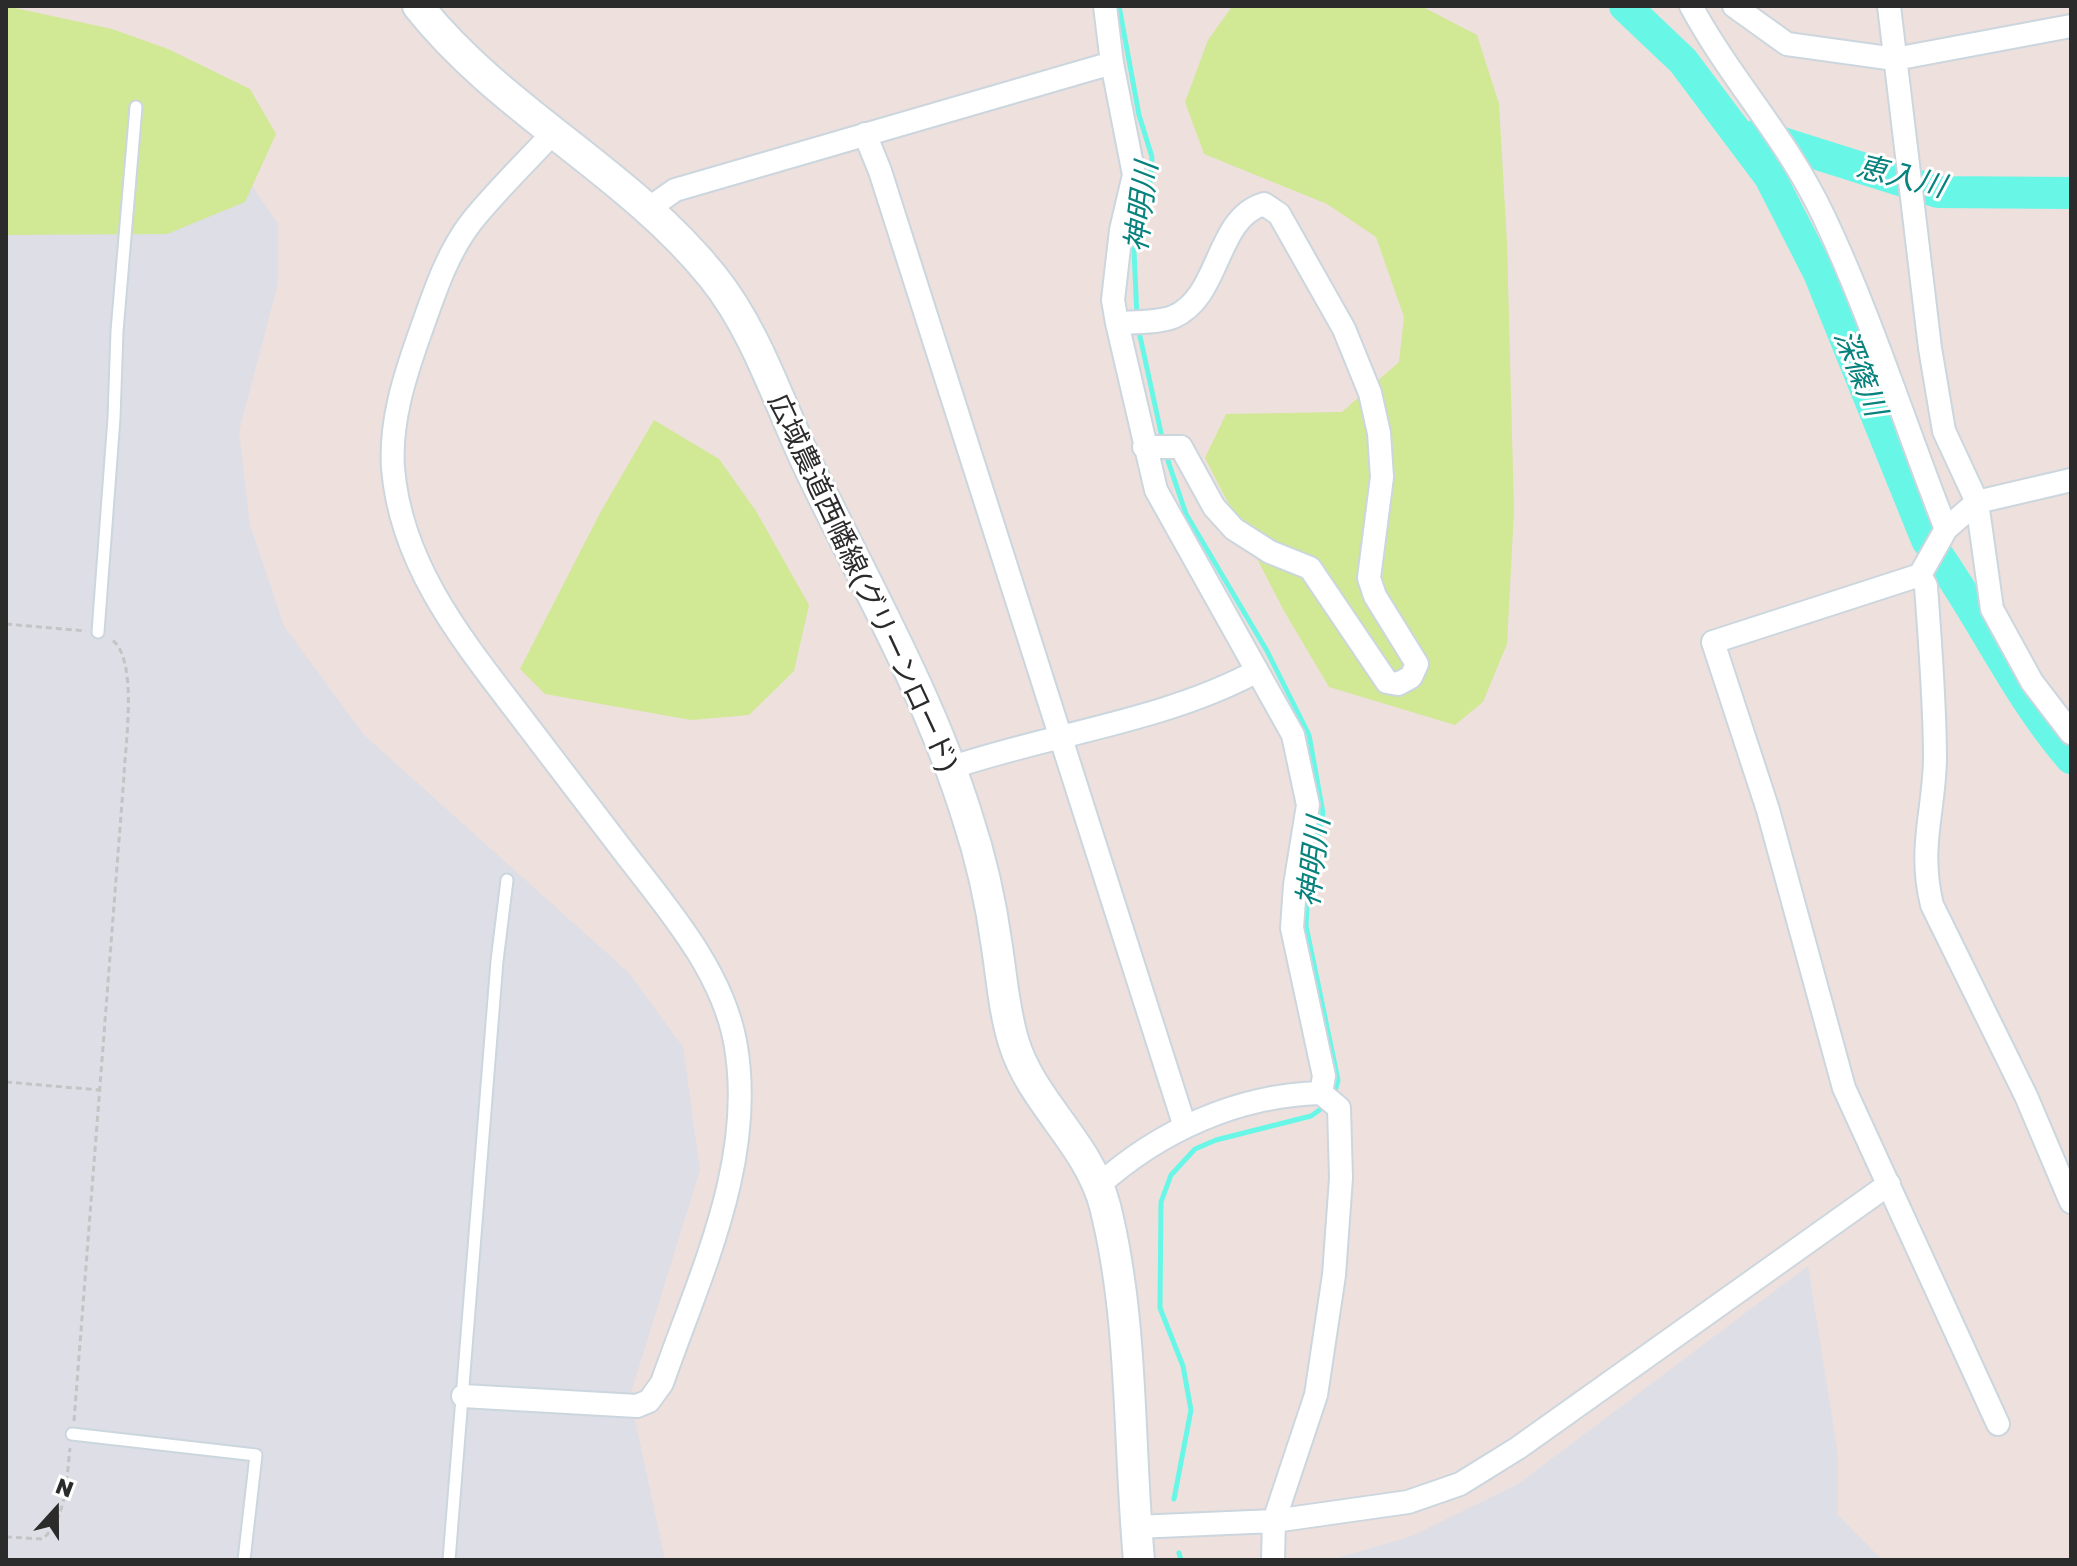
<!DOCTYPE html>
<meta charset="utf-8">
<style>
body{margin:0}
#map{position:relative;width:2077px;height:1566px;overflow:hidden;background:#eee0dc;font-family:"Golos Text",sans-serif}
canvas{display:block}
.frame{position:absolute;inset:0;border:8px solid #2b2b2b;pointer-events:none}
.north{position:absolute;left:16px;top:1470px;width:80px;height:80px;-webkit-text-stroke:6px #fff;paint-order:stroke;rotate:21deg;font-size:22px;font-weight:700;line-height:32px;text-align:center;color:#2b2b2b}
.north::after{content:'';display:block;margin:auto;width:28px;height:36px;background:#2b2b2b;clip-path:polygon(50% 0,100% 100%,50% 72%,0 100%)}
</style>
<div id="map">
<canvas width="2077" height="1566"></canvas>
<div class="frame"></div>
<div class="north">N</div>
</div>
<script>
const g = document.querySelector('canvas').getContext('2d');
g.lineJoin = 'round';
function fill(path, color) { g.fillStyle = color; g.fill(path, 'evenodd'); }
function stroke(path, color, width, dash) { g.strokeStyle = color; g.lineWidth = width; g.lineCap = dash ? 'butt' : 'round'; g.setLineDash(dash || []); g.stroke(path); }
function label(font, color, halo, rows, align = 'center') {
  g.font = font + ' "Golos Text","Noto Sans JP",sans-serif'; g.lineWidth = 6; g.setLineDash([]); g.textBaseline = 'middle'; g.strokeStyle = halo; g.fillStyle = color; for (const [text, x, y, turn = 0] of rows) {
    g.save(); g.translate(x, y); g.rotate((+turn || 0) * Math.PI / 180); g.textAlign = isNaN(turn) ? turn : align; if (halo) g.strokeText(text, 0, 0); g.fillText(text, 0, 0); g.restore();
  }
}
fill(new Path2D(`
 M6 149 231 155 278 224V283L239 432 250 525 284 626 364 735 628 972 683 1047 700 1170 630 1396 665 1560H6Z
 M1808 1266 1838 1455V1515L1882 1560H1330L1412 1536 1518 1484Z`), '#dddee6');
fill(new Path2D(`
 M6 6 112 29 168 49 250 89 276 134 245 202 167 234 6 235Z
 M1240 6H1421L1477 35 1499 104 1507 244 1514 511 1507 644 1483 702 1455 725 1329 687 1284 611 1205 458 1226 414 1342 412 1399 362 1404 317 1376 237 1327 204 1204 154 1185 102 1208 40 1231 8Z
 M654 420 719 459 756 511 809 605 794 671 749 715 691 720 545 694 520 669 600 513Z`), '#d1e895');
stroke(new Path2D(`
 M1119 6 1139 115 1152 157 1150 183 1134 251 1137 317
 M1138 327 1163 442
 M1165 452 1186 514 1267 651 1309 735 1323 813 1308 886 1306 926 1338 1080 1334 1095
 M1174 1499 1191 1410 1183 1366 1160 1308 1161 1202 1171 1175 1195 1149 1216 1140 1311 1116 1325 1106
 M1179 1553 1181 1560`), '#68f7e7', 5);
stroke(new Path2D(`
 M1625 6 1683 61 1770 177 1819 273 1927 540C1979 610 2014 692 2071 758
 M1757 135 1938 192 2071 193`), '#68f7e7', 32);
const lane = new Path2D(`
 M98 632 114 418 117 331 136 107
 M72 1434 256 1455 244 1560
 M449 1560 497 961 507 880`);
const street = new Path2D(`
 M1105 6 1112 63 1134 175 1121 230 1113 300 1117 323 1156 490 1293 735 1308 805 1295 885 1292 928 1324 1076 1321 1093
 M1691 6C1731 80 1787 138 1824 217 1872 318 1905 426 1946 529
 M1734 6 1787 44 1895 59 2071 26
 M1889 6 1930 348 1944 431 1977 502 1992 609 2032 682 2071 733
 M865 134 880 171 1185 1127
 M648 209 675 190 1112 63
 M1117 323C1134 322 1157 323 1173 317 1221 297 1215 218 1264 204L1279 214 1344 329 1370 393 1379 433 1382 477 1369 578 1375 596 1417 664 1411 677 1398 684 1387 682 1310 568 1270 552 1234 529 1214 507 1181 447H1144
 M1920 575 1926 586C1930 643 1935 702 1935 759 1934 813 1918 848 1932 905L2026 1096 2071 1202
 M950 768C1050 734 1165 721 1257 671
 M1098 1186C1159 1131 1238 1095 1321 1093L1339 1108 1341 1178 1334 1275 1316 1395 1274 1521 1273 1560
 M463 1396 637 1406 649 1401 662 1383C700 1274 757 1159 735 1041 721 969 667 908 624 852 590 807 555 762 521 717 463 641 401 566 393 468 390 423 404 378 419 336 433 297 446 254 472 221 497 190 527 161 554 132
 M1998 1424 1844 1088 1768 810 1713 642 1920 575 1946 529 1977 502 2071 480
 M1136 1527 1274 1521 1408 1502 1460 1484 1518 1448 1889 1184`);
const secondary = new Path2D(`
 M418 6C501 111 629 172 713 277 757 332 779 404 809 467 864 582 929 694 967 816 981 858 991 903 997 947 1002 979 1004 1011 1014 1043 1032 1102 1089 1144 1105 1206 1134 1322 1128 1442 1139 1560`);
stroke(lane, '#cbd6de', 15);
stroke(street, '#cbd6de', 26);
stroke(secondary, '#cbd6de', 34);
stroke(new Path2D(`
 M6 624 86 631
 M6 1082 99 1090
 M74 1421 124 776C125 745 139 658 111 639
 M6 1537 43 1539C68 1514 66 1481 70 1448`), '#c4c4c4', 3, [6, 4]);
stroke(lane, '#fff', 11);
stroke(street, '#fff', 22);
stroke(secondary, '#fff', 30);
label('28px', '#2b2b2b', '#fff', [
 ["広域農道西幡線(グリーンロード)",863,583,65]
]);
label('italic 30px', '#07827d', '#fff', [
 ["恵入川",1901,177,14],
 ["神明川",1142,207,-83],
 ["深篠川",1860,373,68],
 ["神明川",1314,862,-83]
]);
</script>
